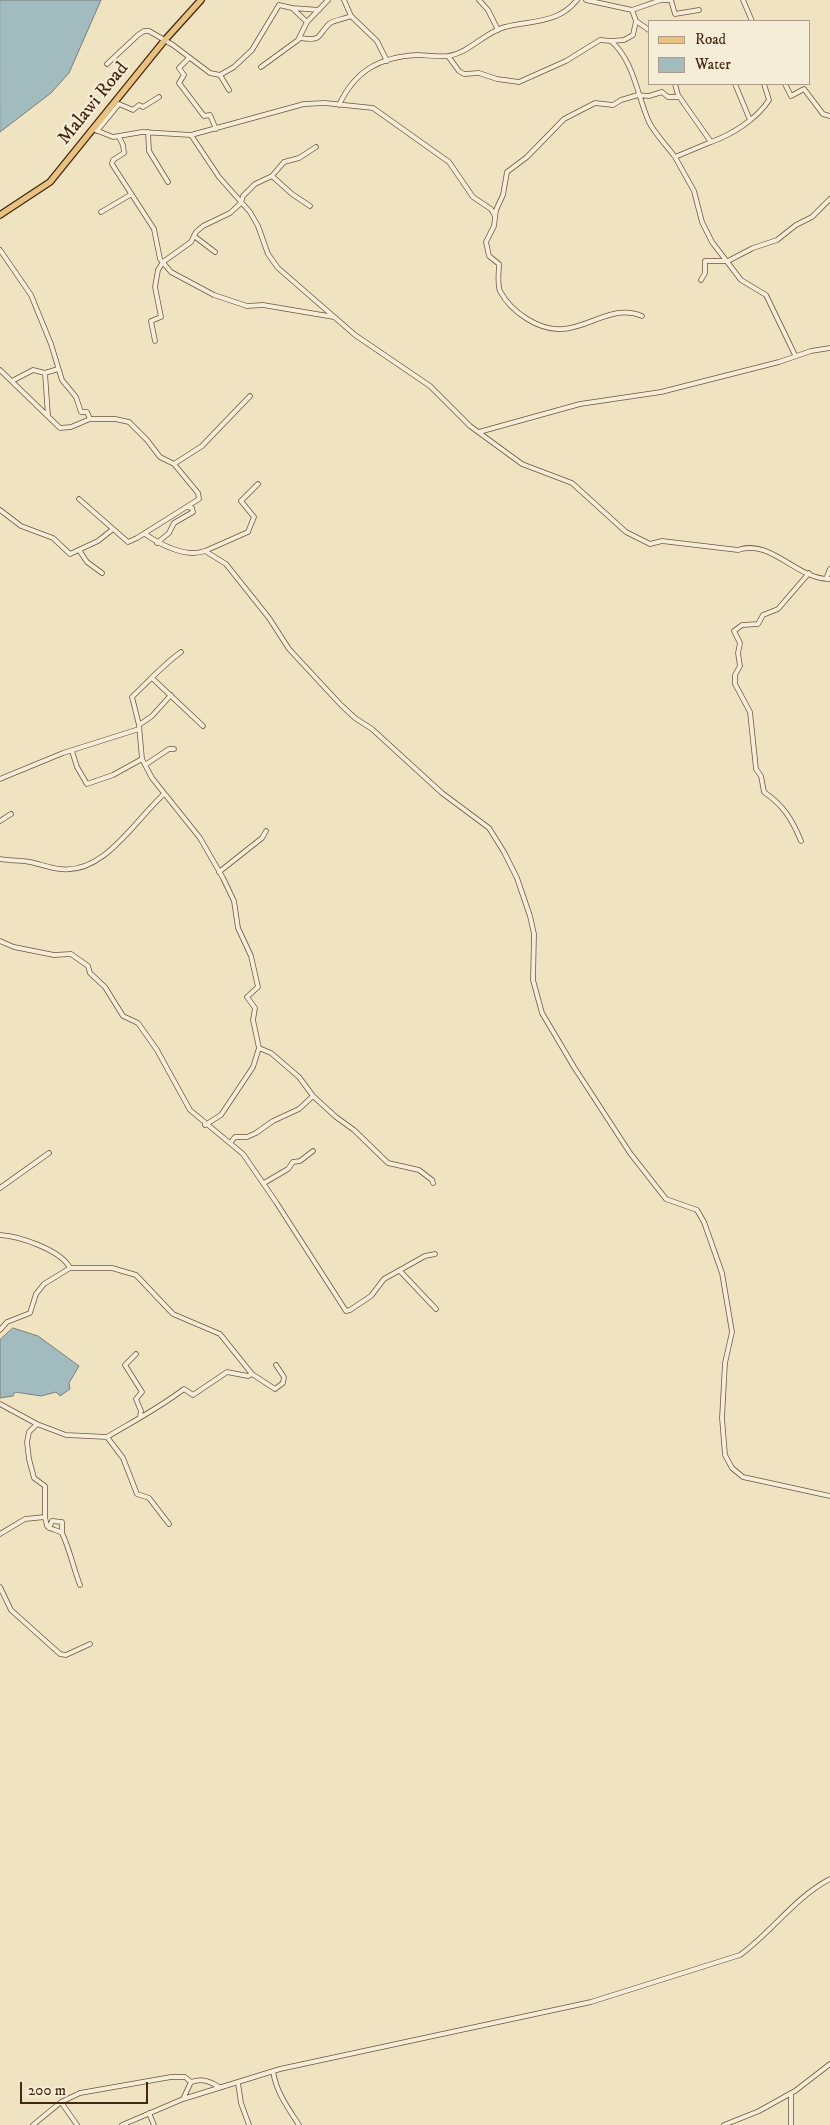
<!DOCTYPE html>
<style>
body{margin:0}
#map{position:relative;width:830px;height:2125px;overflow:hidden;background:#f0e3c1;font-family:"IM FELL DW Pica",serif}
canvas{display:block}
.legend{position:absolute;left:648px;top:20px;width:162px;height:65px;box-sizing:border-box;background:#f5edd7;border:1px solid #af9d89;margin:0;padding:6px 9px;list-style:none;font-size:15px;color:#452613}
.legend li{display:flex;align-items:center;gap:10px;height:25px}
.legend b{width:25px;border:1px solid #af9d89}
.scale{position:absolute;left:20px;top:2082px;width:128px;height:22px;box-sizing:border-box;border:2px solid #452613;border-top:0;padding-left:6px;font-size:15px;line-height:18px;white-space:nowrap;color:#452613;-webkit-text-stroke:4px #f5edd7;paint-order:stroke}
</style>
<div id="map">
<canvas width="830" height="2125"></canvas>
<ul class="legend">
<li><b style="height:6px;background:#e8c280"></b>Road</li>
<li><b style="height:14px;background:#a1bbbf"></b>Water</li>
</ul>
<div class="scale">200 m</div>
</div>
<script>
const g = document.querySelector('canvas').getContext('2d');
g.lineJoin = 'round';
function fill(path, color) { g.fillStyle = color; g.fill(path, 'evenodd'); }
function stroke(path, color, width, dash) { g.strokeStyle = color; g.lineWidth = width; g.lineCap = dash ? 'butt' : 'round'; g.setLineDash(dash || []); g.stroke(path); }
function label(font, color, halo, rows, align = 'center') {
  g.font = font + ' "IM FELL DW Pica",serif'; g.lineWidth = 4.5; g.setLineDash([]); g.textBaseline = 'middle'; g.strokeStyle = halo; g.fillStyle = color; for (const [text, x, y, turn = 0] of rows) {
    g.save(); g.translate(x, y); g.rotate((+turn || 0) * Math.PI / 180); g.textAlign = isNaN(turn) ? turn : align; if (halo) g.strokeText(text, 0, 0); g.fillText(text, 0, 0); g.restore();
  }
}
const water = new Path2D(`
 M0 0H101L69 73 51 93 0 132Z
 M13 1328 38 1336 79 1366 69 1383 70 1389 60 1396 56 1392 41 1396 15 1392 13 1396 0 1398V1340Z`);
fill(water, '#a1bbbf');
stroke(water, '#7c7f7a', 1);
const minor = new Path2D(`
 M344 0 351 16 377 41 387 61
 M479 0 488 10 498 30
 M586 0 632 10 661 0H670
 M671 0 675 14 699 10
 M743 0 752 21
 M292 8 319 10
 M632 10 636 21 649 30
 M300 38C323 41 316 37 329 24 333 20 345 19 351 16
 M611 41 624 40 633 35 636 21
 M448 56 459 71 464 74 479 73 497 79 519 82 566 61 600 40 611 41C634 61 637 95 649 122 655 134 667 146 675 157L711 142
 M189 58 179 68 184 75 179 83 204 116 210 115 216 129
 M107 64 138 35 144 31H149L173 45 210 73 220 75 234 67 252 50 279 5 292 8 307 22
 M261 67 298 40 307 22 328 0
 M220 75 229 90
 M675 84 678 95 711 142C731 135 757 119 769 100L764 84
 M735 84 750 120
 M785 84 791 96 804 89 823 114 830 116
 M339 105C355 71 379 57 417 55 427 55 438 57 448 56 469 53 485 32 505 27 532 20 558 24 577 0
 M93 129 113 137 142 132 191 135 219 177 250 212 258 226 268 254 278 268 355 335 430 386 470 426 522 464 572 483 626 532 650 544 662 541 738 550C771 538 797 580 830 579
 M97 131 119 104 133 110 139 105 143 107 159 97
 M148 132 149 151 168 182
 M191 135 304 104 325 103 373 108 449 162 473 197 491 209 495 216
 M119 137 123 145 124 153 113 160 112 164 154 229 160 259 171 272 214 295 247 306 263 305 334 317
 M675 157 694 191 702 222 712 242 741 280 766 295 795 355
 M272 176 292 194 310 206
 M101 212 130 195
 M194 236 215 252
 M0 250 31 295 51 344 62 380 76 397 81 412H87L90 419H115L129 422 147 440 160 457 174 464 198 493 199 499 137 538 128 542 79 499
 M701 280 705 273V261H728L753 248 777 240 796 225 812 217 830 199
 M642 316C613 304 591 327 563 329 539 331 511 312 500 291 497 284 499 271 499 264L489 256 486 242 494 226 496 210 503 195 507 172 527 157 564 119 595 103 613 105 621 100 638 95 649 96 662 92 668 97H679
 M155 341 151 321 161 317 155 287 158 270 163 262 191 242 196 232 203 226 230 213 241 203 243 196 255 184 272 176 284 162 299 158 316 147
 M0 370 60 428 71 427 90 419
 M45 373 48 416
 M12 381 33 370 45 373 58 369
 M479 432 580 404 661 392 779 362 811 351 830 348
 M174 464 202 446 250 396
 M0 510 21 526 53 538 70 554 98 541 113 529
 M145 534C161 545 186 558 205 551L226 564 269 618 289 649 341 705 355 718 372 729 442 793 489 828 504 852 517 878 530 916 534 934 533 980 542 1013 574 1067 630 1153 666 1199 697 1210 704 1222 722 1273 732 1332 725 1363 722 1418 725 1455 732 1468 743 1477 830 1496
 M157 543 169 533 174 523 193 512 192 508 187 507
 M79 550 87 562 102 573
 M205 551 248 532 254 517 241 501 258 484
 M826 579 830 569
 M181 652C164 664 148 682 132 697L139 725 142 759 152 778 200 838 223 878 234 901 238 928 251 956 258 987 247 997 255 1008 253 1020 259 1048 253 1067 221 1115 205 1125
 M152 678 203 726
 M139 725 152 716 171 695
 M72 751 77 767 87 784 113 775 142 759
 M145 765 169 749H174
 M0 779 63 753 139 729
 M0 821 11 814
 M801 841C792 819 783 805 764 792L761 776 756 769 750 712 735 684V675L740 666 738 653 740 643 734 631 742 625 758 624 763 615 778 609 809 573
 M0 859C10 861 20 860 30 862 40 864 50 868 60 869 104 875 135 820 164 794
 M219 872 262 838 266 831
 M0 941 14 947 54 955 71 954 88 966 90 973 105 987 123 1016 138 1023 157 1050 190 1110 243 1154 276 1202 346 1311 350 1310 371 1296 384 1279 425 1256 435 1254
 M259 1048 271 1053 299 1077 313 1096 336 1117 354 1130 388 1163 419 1170 432 1180 433 1183
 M230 1143 235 1137H247L256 1133 273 1121 299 1109 313 1096
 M264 1183 288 1169 293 1162 300 1161 313 1151
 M0 1188 49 1153
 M0 1235C19 1236 61 1250 70 1268H112L136 1275 173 1314 220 1334 252 1374 275 1389 283 1383 284 1377 276 1365
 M400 1271 436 1309
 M0 1330 7 1322 30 1313 36 1294 44 1284 70 1268
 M136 1354 125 1365 142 1392 136 1399 141 1411 140 1417
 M0 1404 37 1424 66 1435 107 1437 123 1458 137 1494 149 1498 169 1524
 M37 1424 29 1432 27 1442 29 1459 34 1478 45 1486V1517
 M107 1437C134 1421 159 1408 184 1389L193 1395 227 1372 248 1376 252 1374
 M62 1533C70 1550 73 1567 80 1585
 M0 1534 25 1519 45 1517 47 1526C52 1530 57 1530 62 1533V1522L52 1521 49 1528
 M0 1587 11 1610 60 1654 66 1655 90 1644
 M273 2071C276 2092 288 2108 299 2125
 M238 2083 241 2103 249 2125
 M791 2093V2125
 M183 2099 191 2082
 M149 2113 154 2125
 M33 2125 61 2102
 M77 2125 61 2102 80 2093 171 2077H185L191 2082C202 2078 209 2081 219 2087
 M122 2125 183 2099 280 2069 591 2002 740 1955C772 1932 794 1898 830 1879
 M724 2125 759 2111 795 2091 830 2064`);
const primary = new Path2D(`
 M0 215 50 182 164 41 201 0`);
stroke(minor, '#70553e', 5.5);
stroke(primary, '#452613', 8);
stroke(minor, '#f5edd7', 4);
stroke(primary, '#e8c280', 5.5);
label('19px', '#452613', '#f5edd7', [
 ["Malawi Road",94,104,-51]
]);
</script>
